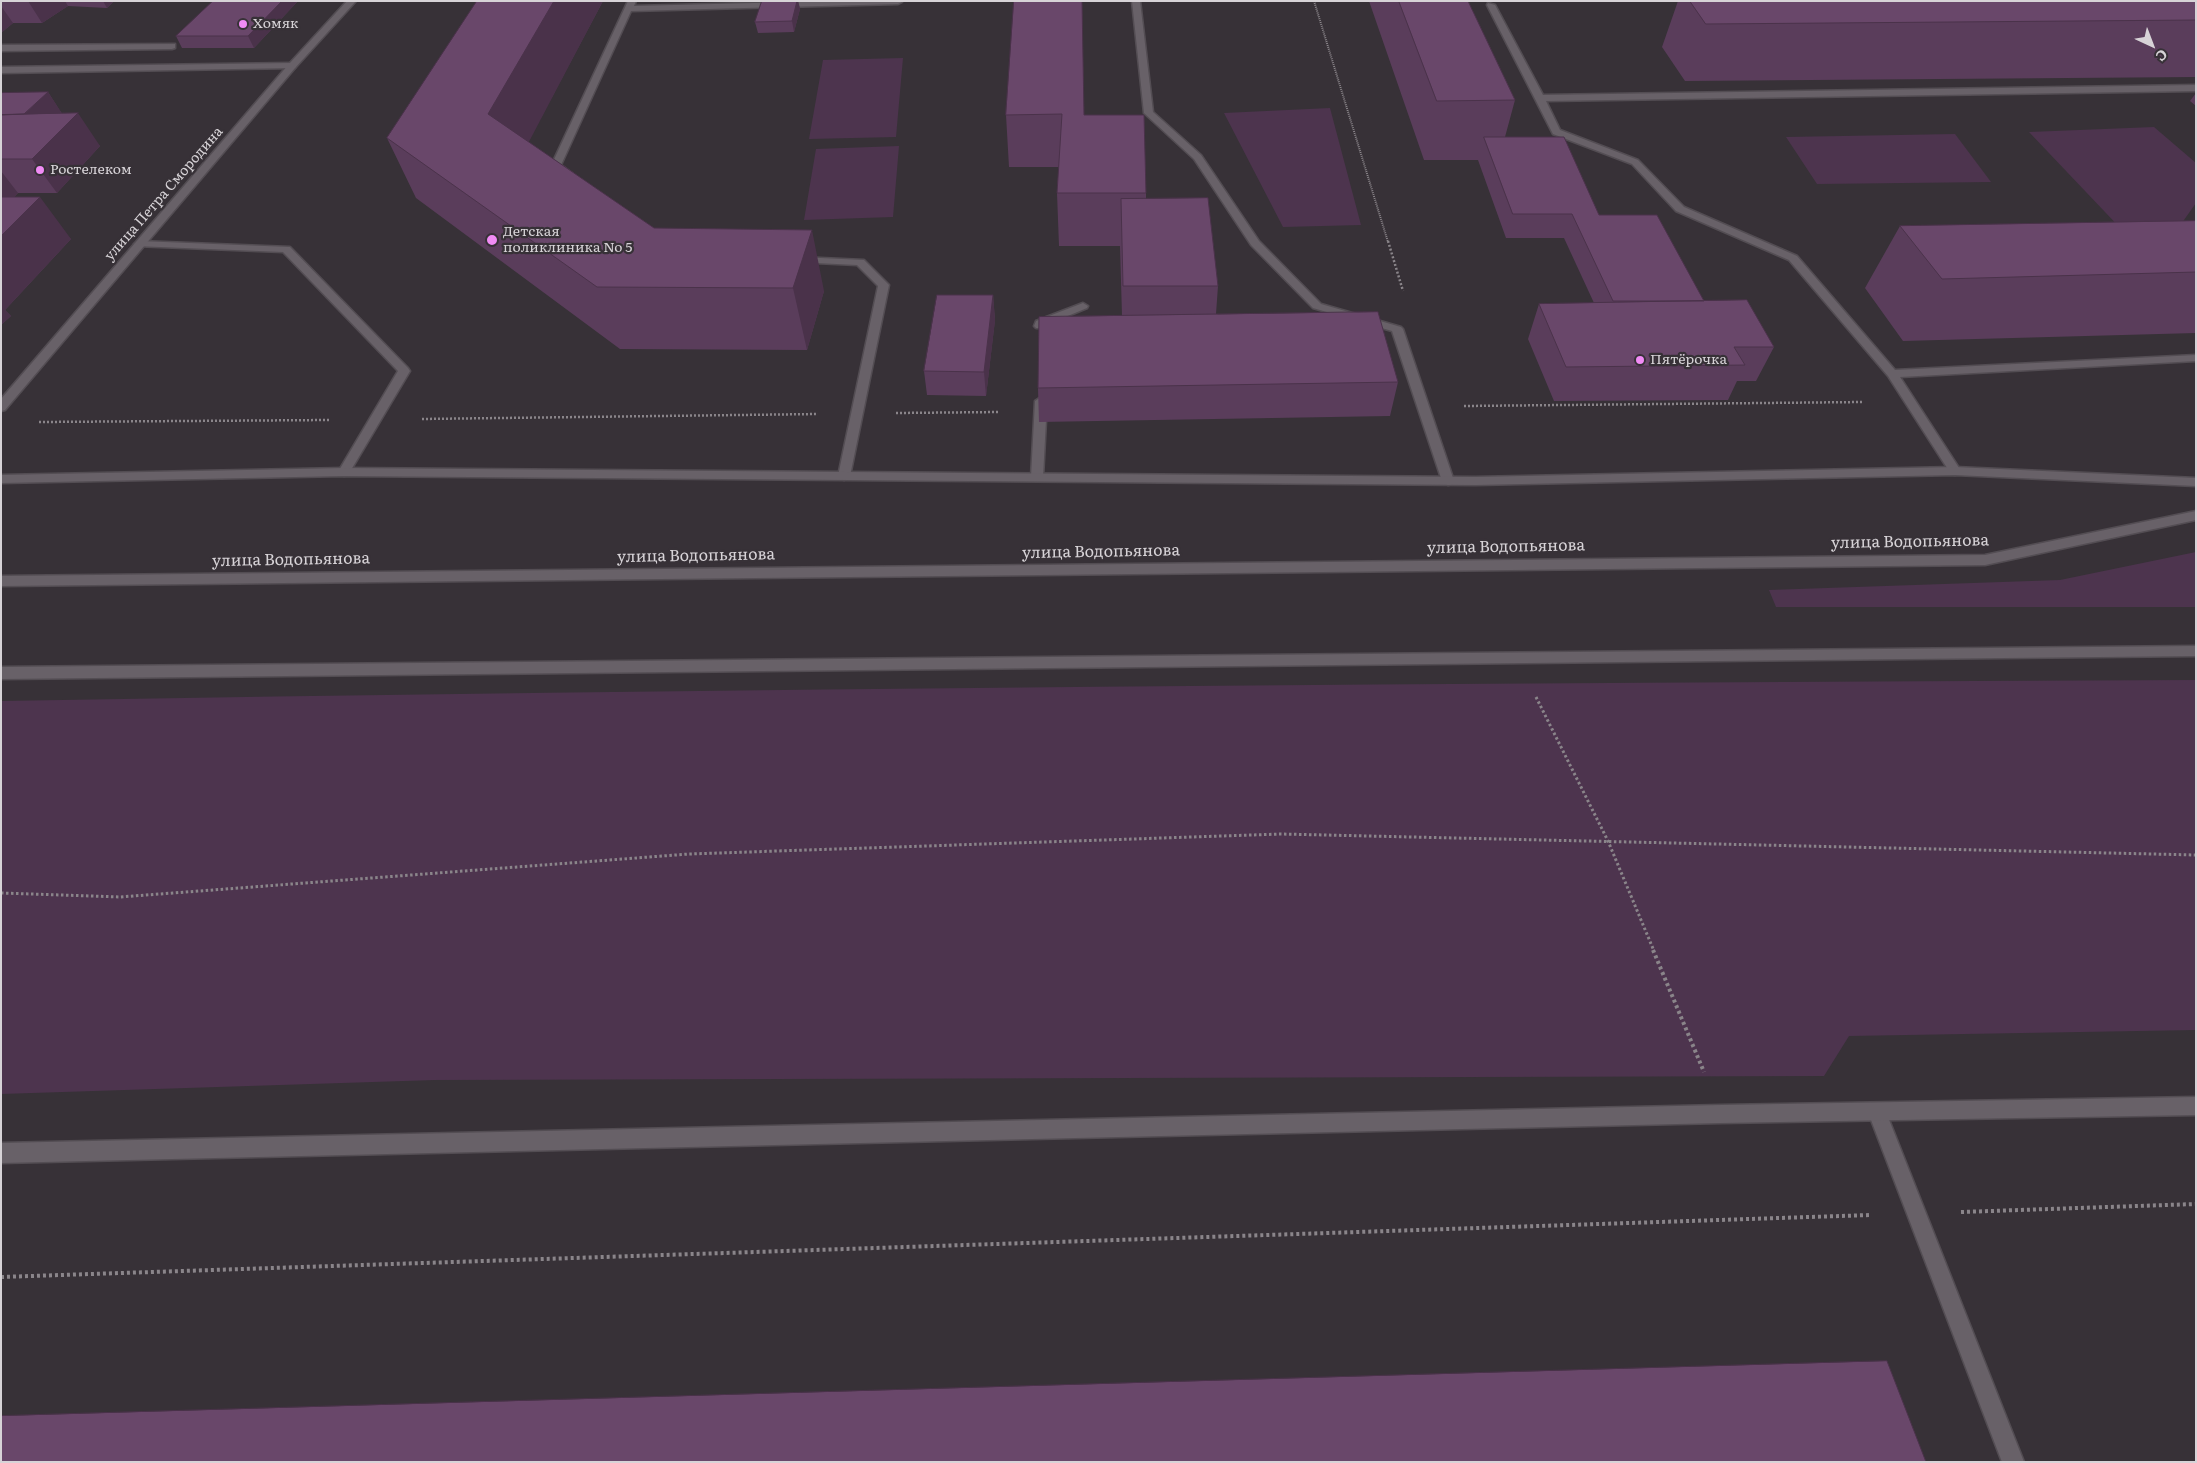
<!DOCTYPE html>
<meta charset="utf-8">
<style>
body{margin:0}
#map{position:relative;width:2197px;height:1463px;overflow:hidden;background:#373137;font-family:Literata,serif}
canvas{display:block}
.frame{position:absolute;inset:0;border:2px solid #d7d3d7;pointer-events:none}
.north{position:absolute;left:2127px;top:20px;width:50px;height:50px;-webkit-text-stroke:4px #373137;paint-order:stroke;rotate:137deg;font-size:14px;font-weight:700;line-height:20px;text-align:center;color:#d7d3d7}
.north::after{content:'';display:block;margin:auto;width:18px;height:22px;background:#d7d3d7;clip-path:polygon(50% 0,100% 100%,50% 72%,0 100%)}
</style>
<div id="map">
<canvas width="2197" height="1463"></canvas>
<div class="frame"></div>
<div class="north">С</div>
</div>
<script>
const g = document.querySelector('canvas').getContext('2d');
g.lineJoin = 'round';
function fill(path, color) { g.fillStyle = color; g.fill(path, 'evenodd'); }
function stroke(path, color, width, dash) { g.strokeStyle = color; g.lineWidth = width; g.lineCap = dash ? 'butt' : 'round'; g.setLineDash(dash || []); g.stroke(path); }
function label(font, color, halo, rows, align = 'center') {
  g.font = font + ' Literata,serif'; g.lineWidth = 4.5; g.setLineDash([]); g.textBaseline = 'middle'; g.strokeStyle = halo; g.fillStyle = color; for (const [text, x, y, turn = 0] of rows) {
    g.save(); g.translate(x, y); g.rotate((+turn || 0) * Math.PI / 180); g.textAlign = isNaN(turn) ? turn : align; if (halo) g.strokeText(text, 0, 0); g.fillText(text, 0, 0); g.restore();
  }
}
fill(new Path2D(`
 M903 58 896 137 809 139 823 60Z
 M1330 108 1361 225 1283 227 1224 113Z
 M2154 127 2196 163V203L2162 251 2143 252 2029 132Z
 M1955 134 1991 182 1817 184 1786 137Z
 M899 146 893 217 804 220 816 149Z
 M2196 552V607H1776L1769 590 2060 580Z
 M2196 680V1030L1849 1036 1824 1076 435 1080 1 1094V701C733 688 1464 683 2196 680Z`), '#4d344e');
const service = new Path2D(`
 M628 1H636L634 6 834 1 902 2 898 4 631 11 561 165 573 174 571 176H565L551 166Z
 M1132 1H1140L1153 112 1201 155 1259 241 1321 304 1401 327 1403 329 1454 481 1452 484 1448 485 1442 481 1392 331 1313 308 1251 245 1194 159 1144 113Z
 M1488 3 1495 5 1543 95 2196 85V91L1546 101 1560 130 1638 160 1684 207 1797 256 1895 370 2196 355V361L1900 377 1961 471 1955 475 1951 474 1888 376 1789 260 1676 211 1632 164 1553 134 1487 5Z
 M175 44V48L172 49 1 51V45Z
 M292 63 296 66 295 68 1 73V67Z
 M139 241 290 247 408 368 410 371 348 475 344 476 338 472 398 371 283 252 135 246 134 244Z
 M799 257 864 260 889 285 850 476 844 480 838 476 878 286 857 265 795 262 794 260 795 258Z
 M1083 303 1088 306 1087 308 1046 325 1044 328H1036L1034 326 1036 321Z
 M1041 397 1047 401 1043 477 1037 481 1031 477 1035 401Z
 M1877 1103 1884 1105 1886 1112 2024 1462H2002L1868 1112 1870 1105Z`);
const minor = new Path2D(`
 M347 1H356L295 68 5 410 1 411V399L289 64Z
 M1955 467 2196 478V486L1955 475 1475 485 344 476 1 483V475L344 468 1475 477Z
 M2196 1097V1115L1721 1123 1 1163V1143L1721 1105Z`);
const secondary = new Path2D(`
 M2196 511V520L1985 565 1 586V576L1985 555Z
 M2196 646V656L1 679V667Z`);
stroke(service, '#534d53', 3);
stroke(minor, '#534d53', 3);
stroke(secondary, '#534d53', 3);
stroke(new Path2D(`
 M1314 1 1388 242`), '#8a858a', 2, [1, 1]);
stroke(new Path2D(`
 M1388 241 1403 291
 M1464 406 1863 402
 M896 413 1000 412
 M422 419 818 414
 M39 422 330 420`), '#8a858a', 2.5, [2, 2]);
stroke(new Path2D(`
 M1536 697 1608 841 1654 951
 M1 893 120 897 689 854 1281 834 2196 855`), '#8a858a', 3, [2.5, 2.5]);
stroke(new Path2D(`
 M1653 950 1704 1072
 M1961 1212 2196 1204
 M1 1277 1870 1215`), '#8a858a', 4, [3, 3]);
fill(service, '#686168');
fill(minor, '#686168');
fill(secondary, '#686168');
fill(new Path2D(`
 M1 1H114L107 8 68 6 42 23H13L1 33Z
 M298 1 254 48H182L176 36Z
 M477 1H603L528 142 654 228 824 291 807 350 620 349 416 198 387 138Z
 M762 1H798L800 9 794 32 758 33 755 22Z
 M1014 1 1084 115 1146 193V199L1218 286 1216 314 1398 382 1390 416 1039 422 1038 388 1122 316 1120 246H1059L1057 193 1059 167H1009L1006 115Z
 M1369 1H1468L1515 100 1505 137 1704 301 1774 347 1756 381H1737L1728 400 1554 401 1528 339 1539 304 1594 303 1564 238H1506L1478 160H1424Z
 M1678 1H2196V77L1685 81 1662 47Z
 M48 92 62 114 100 146 57 193H18L14 197 71 239 5 310 11 316 1 325V93Z
 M2196 93V106L2190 101Z
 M2196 221V333L1903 341 1865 288 1900 226Z
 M993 295 995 320 986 396 927 395 924 371Z`), '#5a3d5b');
fill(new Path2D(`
 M28 1H65L68 6 42 23Z
 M103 1H114L107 8Z
 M282 1H298L254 48 248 36Z
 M554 1H603L512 174 488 114Z
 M797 1H798L800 9 794 32 792 21Z
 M1 6 13 23 1 33Z
 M48 92 63 115 14 124Z
 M78 113 100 146 57 193 32 159Z
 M1 171 18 193 1 210Z
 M40 197 71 239 5 310 11 316 1 325V236Z
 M812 230 824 291 807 350 793 288Z
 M993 295 995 320 986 396 984 372Z`), '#4a324a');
const building = new Path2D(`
 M213 1H282L248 36H176Z
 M477 1H554L488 114 654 228 812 230 793 288 597 287 387 138Z
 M762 1H797L792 21 755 22Z
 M1014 1H1082L1084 115H1144L1146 193H1057L1062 114 1006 115Z
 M1399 1H1468L1515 100 1437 101Z
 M1690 1H2196V20L1706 24Z
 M48 92 24 114 1 115V93Z
 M78 113 32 159H1V115Z
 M1484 137H1564L1599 215H1657L1704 301H1613L1572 214H1513Z
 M1 197H40L1 236Z
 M1208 198 1218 286H1123L1121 199Z
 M2196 221V272L1942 279 1900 226Z
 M937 295H993L984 372 924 371Z
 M1747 300 1774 347H1734L1745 365 1566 367 1539 304Z
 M1378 312 1398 382 1038 388 1039 317Z
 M1887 1361 1926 1462H1V1416Z`);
fill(building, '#69476a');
stroke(building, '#4a324a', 1);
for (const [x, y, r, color] of [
 [243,24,5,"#f18bf5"],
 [40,170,5,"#f18bf5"],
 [492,240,6,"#f18bf5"],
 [1640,360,5,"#f18bf5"]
]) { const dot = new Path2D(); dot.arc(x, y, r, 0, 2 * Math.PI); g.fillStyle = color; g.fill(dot); stroke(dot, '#373137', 2); }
label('14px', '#d7d3d7', '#373137', [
 ["Хомяк",253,24],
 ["Ростелеком",50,170],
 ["Детская",503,232],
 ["поликлиника No 5",503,248],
 ["Пятёрочка",1650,360]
], 'left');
label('14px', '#d7d3d7', '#373137', [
 ["улица Петра Смородина",164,194,-49]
]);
label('16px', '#d7d3d7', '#373137', [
 ["улица Водопьянова",1910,542,-1],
 ["улица Водопьянова",1506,547,-1],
 ["улица Водопьянова",1101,552,-1],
 ["улица Водопьянова",696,556,-1],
 ["улица Водопьянова",291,560,-1]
]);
</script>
